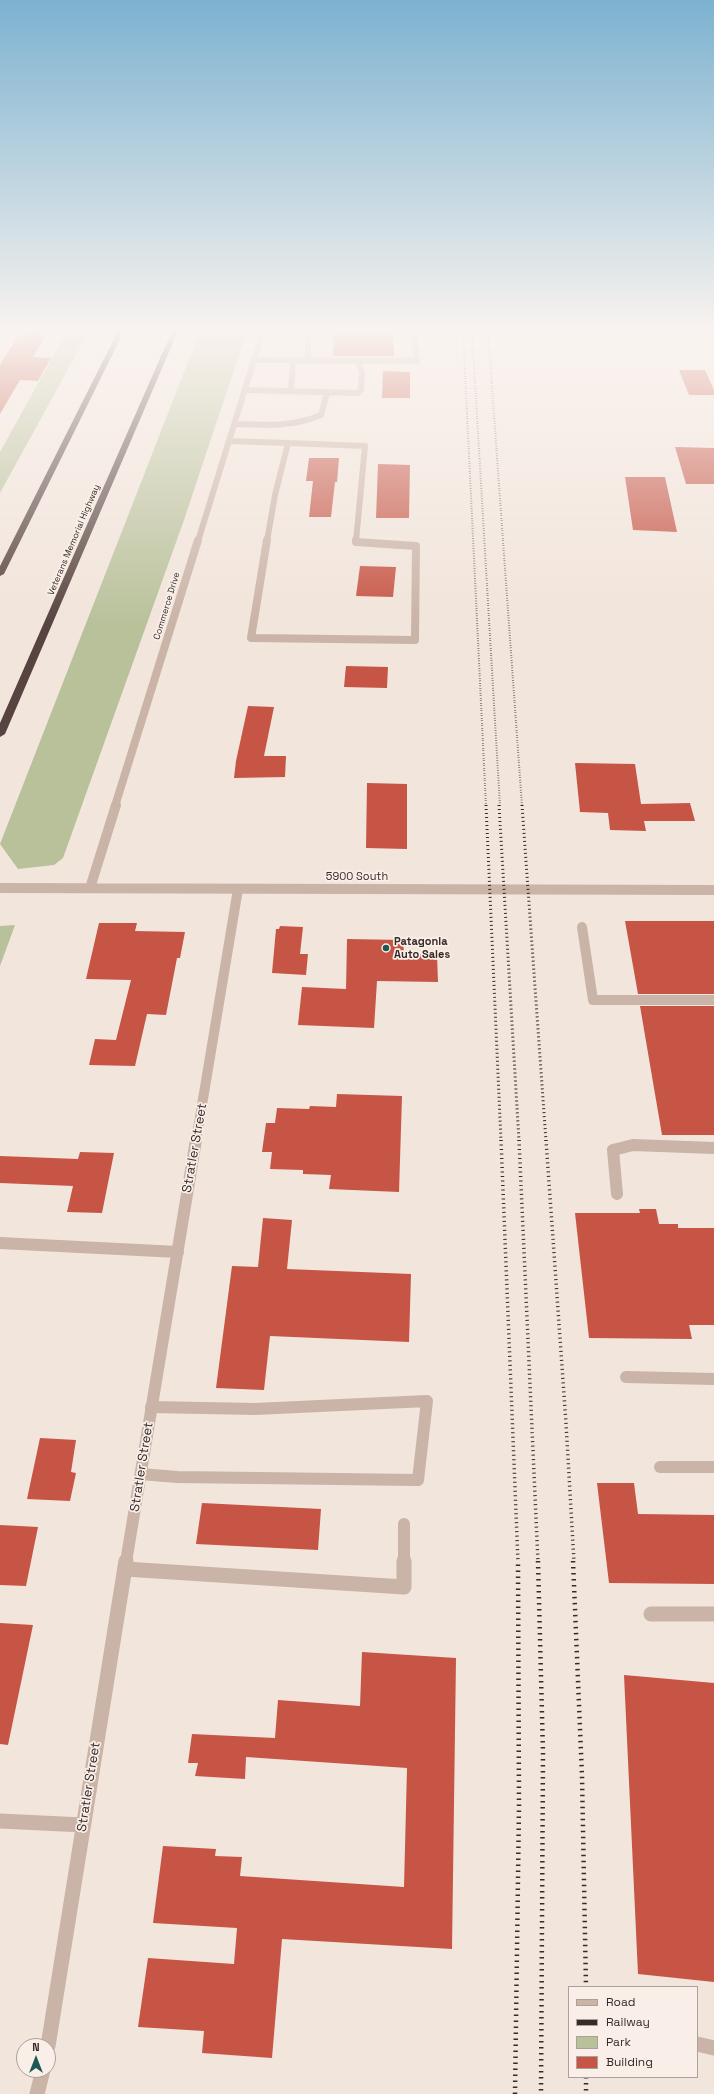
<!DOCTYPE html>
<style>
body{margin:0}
#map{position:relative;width:714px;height:2094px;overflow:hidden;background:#f2e5db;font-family:"Space Grotesk",sans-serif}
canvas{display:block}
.legend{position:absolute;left:568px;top:1986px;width:130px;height:92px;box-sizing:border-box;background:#f9efe8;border:1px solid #aba19b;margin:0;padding:5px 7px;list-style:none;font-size:12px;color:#362b28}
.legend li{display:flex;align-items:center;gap:8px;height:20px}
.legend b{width:20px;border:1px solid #aba19b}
.north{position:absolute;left:16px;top:2038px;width:40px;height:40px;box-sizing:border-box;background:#f9efe8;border:1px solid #aba19b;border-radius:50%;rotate:0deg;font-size:11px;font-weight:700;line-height:16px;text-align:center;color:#362b28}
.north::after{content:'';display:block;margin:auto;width:14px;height:18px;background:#1d5855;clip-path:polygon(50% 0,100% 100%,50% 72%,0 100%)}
</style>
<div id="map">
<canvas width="714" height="2094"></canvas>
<ul class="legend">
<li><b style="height:5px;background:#cab3a7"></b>Road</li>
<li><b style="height:5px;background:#362b28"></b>Railway</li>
<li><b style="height:11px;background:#b9c19b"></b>Park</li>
<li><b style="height:11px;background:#c65546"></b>Building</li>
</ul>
<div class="north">N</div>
</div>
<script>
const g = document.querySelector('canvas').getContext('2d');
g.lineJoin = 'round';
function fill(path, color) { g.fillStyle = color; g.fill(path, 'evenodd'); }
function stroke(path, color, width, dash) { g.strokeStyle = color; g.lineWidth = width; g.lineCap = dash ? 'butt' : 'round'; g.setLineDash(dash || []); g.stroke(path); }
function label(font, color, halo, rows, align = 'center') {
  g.font = font + ' "Space Grotesk",sans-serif'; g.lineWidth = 3.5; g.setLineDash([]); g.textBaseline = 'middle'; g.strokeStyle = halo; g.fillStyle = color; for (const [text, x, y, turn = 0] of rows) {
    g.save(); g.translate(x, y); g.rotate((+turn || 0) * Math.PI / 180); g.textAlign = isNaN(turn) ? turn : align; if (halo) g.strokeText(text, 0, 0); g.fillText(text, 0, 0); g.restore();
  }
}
fill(new Path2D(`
 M67 331H89L0 493V452Z
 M200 331H247L184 520 63 858 54 865 18 869 0 844Z
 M15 925 0 966V926Z`), '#b9c19b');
fill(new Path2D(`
 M21 331 48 332 33 357 51 358 38 381 20 380 0 414V365Z
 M334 331H393L394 356H333Z
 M679 370H705L714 390V395H689Z
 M383 371 410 372V398H382Z
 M675 447 714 448V484H686Z
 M309 458H339L337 482H335L331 517H309L313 481H306Z
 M378 464 410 465 409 518H376Z
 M625 477H665L677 532 633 530Z
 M360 566 396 567 393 597 356 596Z
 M346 666 388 667 387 688 344 687Z
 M248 706 274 707 264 756H286L285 777 234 778 236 761Z
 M575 763 635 764 641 804 690 803 695 821H644L646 831 610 830 608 813 580 812Z
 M367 783 407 784V849L366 848Z
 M625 921H714V994H638Z
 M99 923H137L135 931 185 932 180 958H177L166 1015 147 1014 135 1066 89 1065 95 1039 116 1040 131 980 86 979Z
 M280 926 303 927 300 954H308L306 975 272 973 276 929H279Z
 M347 939 403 940 404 954 437 955 438 982 377 981 374 1028 298 1025 302 987 346 989Z
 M640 1006H714V1135H662Z
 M337 1094 402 1096 399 1192 329 1189 331 1175 303 1174V1170L270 1169 272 1152H262L266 1123H275L277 1108 309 1109 310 1106 336 1107Z
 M80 1152 114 1153 102 1213 67 1212 73 1186 0 1183V1156L78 1159Z
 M639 1209H656L659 1224H678V1228H714V1325H689L692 1339 589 1338 575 1213H640Z
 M263 1218 292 1220 287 1269 411 1274 409 1342 270 1336 264 1390 216 1388 232 1266 258 1267Z
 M40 1438 76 1440 71 1472 76 1473 70 1501 27 1499Z
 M597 1483H634L638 1514 714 1515V1584L609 1583Z
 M202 1503 321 1509 318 1550 196 1544Z
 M0 1525 38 1527 26 1586 0 1585Z
 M0 1623 33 1625 8 1745 0 1744Z
 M362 1652 456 1658 452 1949 282 1939 272 2058 202 2053 204 2031 138 2027 148 1958 234 1964 237 1928 153 1923 163 1846 216 1849 215 1856 242 1857 240 1876 404 1887 407 1768 246 1757 245 1779 195 1776 198 1763H188L192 1734 275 1738 278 1700 360 1706Z
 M624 1675 714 1683V1982L638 1974Z`), '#c65546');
stroke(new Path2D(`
 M308 331V361
 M254 360 417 361 413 331
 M245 390 357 393 361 390 362 373 358 361
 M291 391 293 361
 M235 424C265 425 293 427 321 415L327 393
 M229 441 288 443
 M288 443 365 446 356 541
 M267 541 275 495 288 443`), '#cab3a7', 6);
stroke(new Path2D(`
 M267 540 251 638 415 640 416 546 356 542V540`), '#cab3a7', 8);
stroke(new Path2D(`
 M582 927 593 1000H714`), '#cab3a7', 10);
stroke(new Path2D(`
 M617 1194 613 1150 633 1145 714 1148
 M0 1243 178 1252
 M626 1377 714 1379
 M660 1467H714
 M141 1474 177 1477 418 1480 427 1401 255 1409 151 1407
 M404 1524V1562`), '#cab3a7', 12);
stroke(new Path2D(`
 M125 1569 404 1587V1561
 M651 1614H714
 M697 2044 714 2048`), '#cab3a7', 15);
stroke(new Path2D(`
 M196 1141 238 889`), '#cab3a7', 10);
stroke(new Path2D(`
 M126 1562 196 1140`), '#cab3a7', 12);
stroke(new Path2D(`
 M0 1821 83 1825
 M48 2046 126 1561
 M37 2094 43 2070`), '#cab3a7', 15);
stroke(new Path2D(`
 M198 541 263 331`), '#cab3a7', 6);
stroke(new Path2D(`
 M115 806 198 540`), '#cab3a7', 8);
stroke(new Path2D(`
 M0 888 714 890
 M90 888 116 805`), '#cab3a7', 10);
fill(new Path2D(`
 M118 331H124L4 574 0 576V566Z
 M172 331H178L5 734 0 737V723Z`), '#57433f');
stroke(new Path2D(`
 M463 331 486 806
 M472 331 500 806
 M488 331 522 806`), '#362b28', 2, [0.5, 2]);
stroke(new Path2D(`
 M486 805 501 1141
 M499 805 519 1141
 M522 805 546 1141`), '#362b28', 3, [1, 3]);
stroke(new Path2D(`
 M501 1140 518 1562
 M519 1140 538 1562
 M546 1140 566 1423 574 1562`), '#362b28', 3.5, [1, 3.5]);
stroke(new Path2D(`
 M538 1561 543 1753 541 2094
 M573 1561 582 1776 586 1987
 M586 2077V2094
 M515 2094 519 1807 518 1561`), '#362b28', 4.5, [1.5, 4.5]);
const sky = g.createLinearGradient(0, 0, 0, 624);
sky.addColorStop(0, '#7cb2d0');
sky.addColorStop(0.53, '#f9f3ef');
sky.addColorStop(1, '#f9f3ef00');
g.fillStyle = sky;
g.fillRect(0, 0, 714, 624);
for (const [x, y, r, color] of [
 [386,948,4,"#1d5855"]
]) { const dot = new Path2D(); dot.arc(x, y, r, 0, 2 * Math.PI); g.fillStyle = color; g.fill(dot); stroke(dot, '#f9efe8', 1.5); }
label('9px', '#362b28', '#f9efe8', [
 ["Veterans Memorial Highway",74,540,-67],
 ["Commerce Drive",167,606,-73]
]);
label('11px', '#362b28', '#f9efe8', [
 ["5900 South",357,877]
]);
label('bold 11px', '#362b28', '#f9efe8', [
 ["Patagonia",394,942],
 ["Auto Sales",394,955]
], 'left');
label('13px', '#362b28', '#f9efe8', [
 ["Stratler Street",195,1148,-80],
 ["Stratler Street",142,1467,-81],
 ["Stratler Street",89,1787,-81]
]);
</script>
